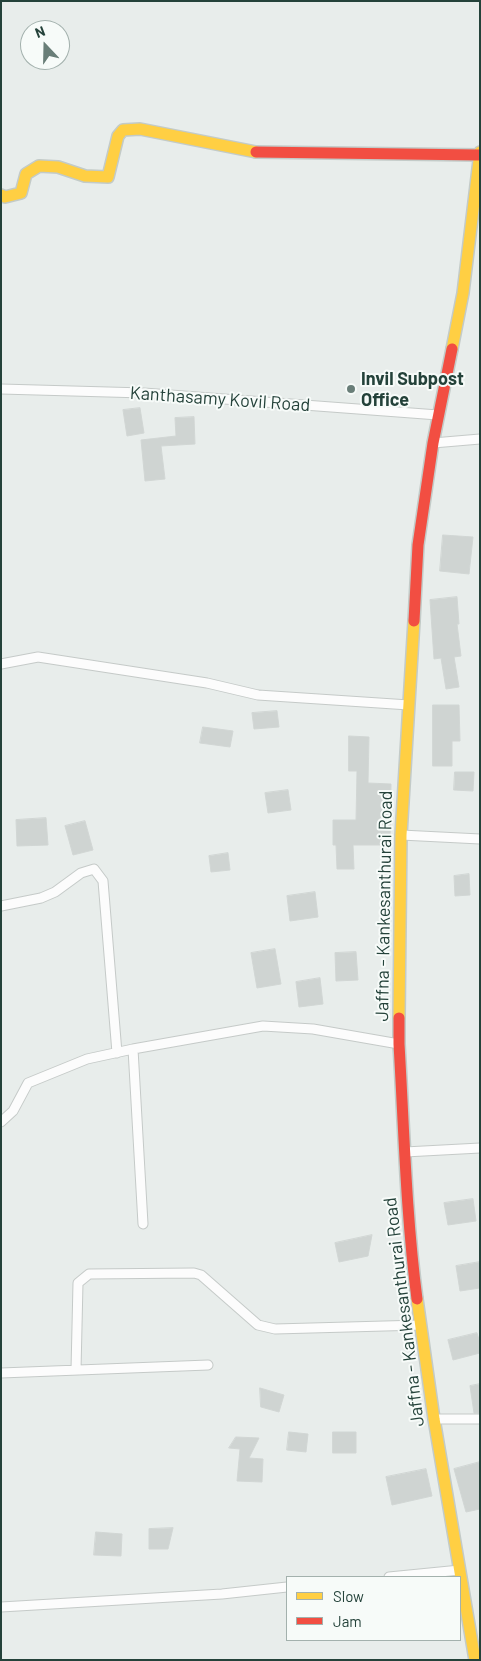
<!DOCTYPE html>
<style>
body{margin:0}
#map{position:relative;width:481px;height:1661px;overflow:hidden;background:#e8edeb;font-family:Barlow,sans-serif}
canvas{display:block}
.frame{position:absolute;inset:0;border:2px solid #24423a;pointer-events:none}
.legend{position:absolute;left:286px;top:1576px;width:175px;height:65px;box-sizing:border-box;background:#f7fbf9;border:1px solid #a3b1ad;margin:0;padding:6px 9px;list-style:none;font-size:15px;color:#24423a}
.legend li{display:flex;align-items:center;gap:10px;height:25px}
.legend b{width:25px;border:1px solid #a3b1ad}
.north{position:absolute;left:20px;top:20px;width:50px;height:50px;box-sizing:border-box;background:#f7fbf9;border:1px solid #a3b1ad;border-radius:50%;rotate:339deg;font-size:14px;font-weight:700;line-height:20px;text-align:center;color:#24423a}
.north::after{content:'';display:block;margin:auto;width:18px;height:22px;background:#697e78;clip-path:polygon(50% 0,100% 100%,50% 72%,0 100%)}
</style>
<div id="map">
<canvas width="481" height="1661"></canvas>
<div class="frame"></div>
<ul class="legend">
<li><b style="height:6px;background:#ffcf43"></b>Slow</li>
<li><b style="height:6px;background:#f24e42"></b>Jam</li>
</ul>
<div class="north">N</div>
</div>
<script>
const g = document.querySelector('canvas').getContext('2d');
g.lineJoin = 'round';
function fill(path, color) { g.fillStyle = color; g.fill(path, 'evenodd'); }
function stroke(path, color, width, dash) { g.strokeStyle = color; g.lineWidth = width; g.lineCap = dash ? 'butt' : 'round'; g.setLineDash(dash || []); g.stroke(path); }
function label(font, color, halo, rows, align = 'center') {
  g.font = font + ' Barlow,sans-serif'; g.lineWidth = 4; g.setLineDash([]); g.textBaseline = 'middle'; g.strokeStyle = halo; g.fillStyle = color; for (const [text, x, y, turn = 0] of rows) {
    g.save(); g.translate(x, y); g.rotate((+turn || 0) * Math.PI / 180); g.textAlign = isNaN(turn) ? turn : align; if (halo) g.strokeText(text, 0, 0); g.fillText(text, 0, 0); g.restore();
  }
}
const building = new Path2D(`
 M140 408 144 433 127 436 123 410Z
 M194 417 195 444 161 446 165 479 145 481 141 440 176 436 175 418Z
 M443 535 473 537 469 574 440 571Z
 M457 597 459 624H457L461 656 454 657 459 687 446 689 441 658 434 659 430 600Z
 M433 705H459L460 741H452V766H433Z
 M277 711 279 727 254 729 252 713Z
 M203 727 233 731 230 747 200 743Z
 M349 736 369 737 368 783 391 784 390 845H353L354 869H337L336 845H333V820H356L357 771H349Z
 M455 772H474L473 791 454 790Z
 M288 790 291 810 268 813 265 793Z
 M46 818 48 845 17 846 16 820Z
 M85 821 93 850 73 855 65 826Z
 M228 853 230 870 211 872 209 856Z
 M469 874 470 895 455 896 454 876Z
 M315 892 318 917 290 921 287 896Z
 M275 949 281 984 257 988 251 953Z
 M356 952 358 980 336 981 335 953Z
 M320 978 323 1004 299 1007 296 982Z
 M473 1199 476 1221 448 1225 444 1203Z
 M372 1235 368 1256 339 1262 335 1243Z
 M480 1262V1288L460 1291 456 1266Z
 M477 1333 480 1343V1353L453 1360 448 1340Z
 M480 1384V1413H474L470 1386Z
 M260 1388 284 1395 279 1412 261 1407Z
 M289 1432 308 1434 306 1452 287 1450Z
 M333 1432H356V1453H333Z
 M236 1437 259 1438 249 1458 263 1459 262 1482 237 1481 240 1449 229 1448Z
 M480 1462V1509L466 1512 454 1469Z
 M426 1469 432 1496 392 1505 386 1477Z
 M173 1528 168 1549H149V1529Z
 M96 1532 122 1534 121 1556 94 1555Z`);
fill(building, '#cfd4d2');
stroke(building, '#d1d6d4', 1);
const street = new Path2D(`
 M1 389 144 393 438 415
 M433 443 480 439
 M1 664 38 657 207 683 258 695 409 705
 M401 835 480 839
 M1 906 41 898 55 892 81 873 94 869 103 881 117 1053
 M133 1049 143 1224
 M1 1122 13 1111 28 1083 87 1059 133 1049 263 1026 313 1029 399 1044
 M405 1152 480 1148
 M76 1370 78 1283 89 1274 194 1273 201 1275 258 1325 275 1329 421 1325
 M1 1373 208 1365
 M434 1419H480
 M389 1577 460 1570
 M1 1607 222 1594 287 1587`);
const slow = new Path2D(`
 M1 195 5 197 21 193 26 174 39 166 58 167 85 176 108 177 118 136 123 130 140 129 256 152
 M452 349 463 293 480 152
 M399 1018 401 835 414 621
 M417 1299 434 1419 475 1660`);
const jam = new Path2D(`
 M256 152 479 155
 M414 621 418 545 433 443 452 349
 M399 1018V1044C404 1129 406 1215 417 1299`);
stroke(street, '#c5cac8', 11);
stroke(slow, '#c3cbc8', 14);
stroke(jam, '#c3cbc8', 14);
stroke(street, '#fcfcfc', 9);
stroke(slow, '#ffcf43', 11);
stroke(jam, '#f24e42', 11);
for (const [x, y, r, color] of [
 [351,389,5,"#697e78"]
]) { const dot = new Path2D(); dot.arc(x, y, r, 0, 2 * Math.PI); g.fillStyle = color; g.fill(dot); stroke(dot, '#f7fbf9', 2); }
label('bold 18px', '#24423a', '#f7fbf9', [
 ["Invil Subpost",361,379],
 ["Office",361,400]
], 'left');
label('18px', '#24423a', '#f7fbf9', [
 ["Kanthasamy Kovil Road",220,399,4],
 ["Jaffna - Kankesanthurai Road",384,906,-89],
 ["Jaffna - Kankesanthurai Road",404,1312,-97]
]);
</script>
